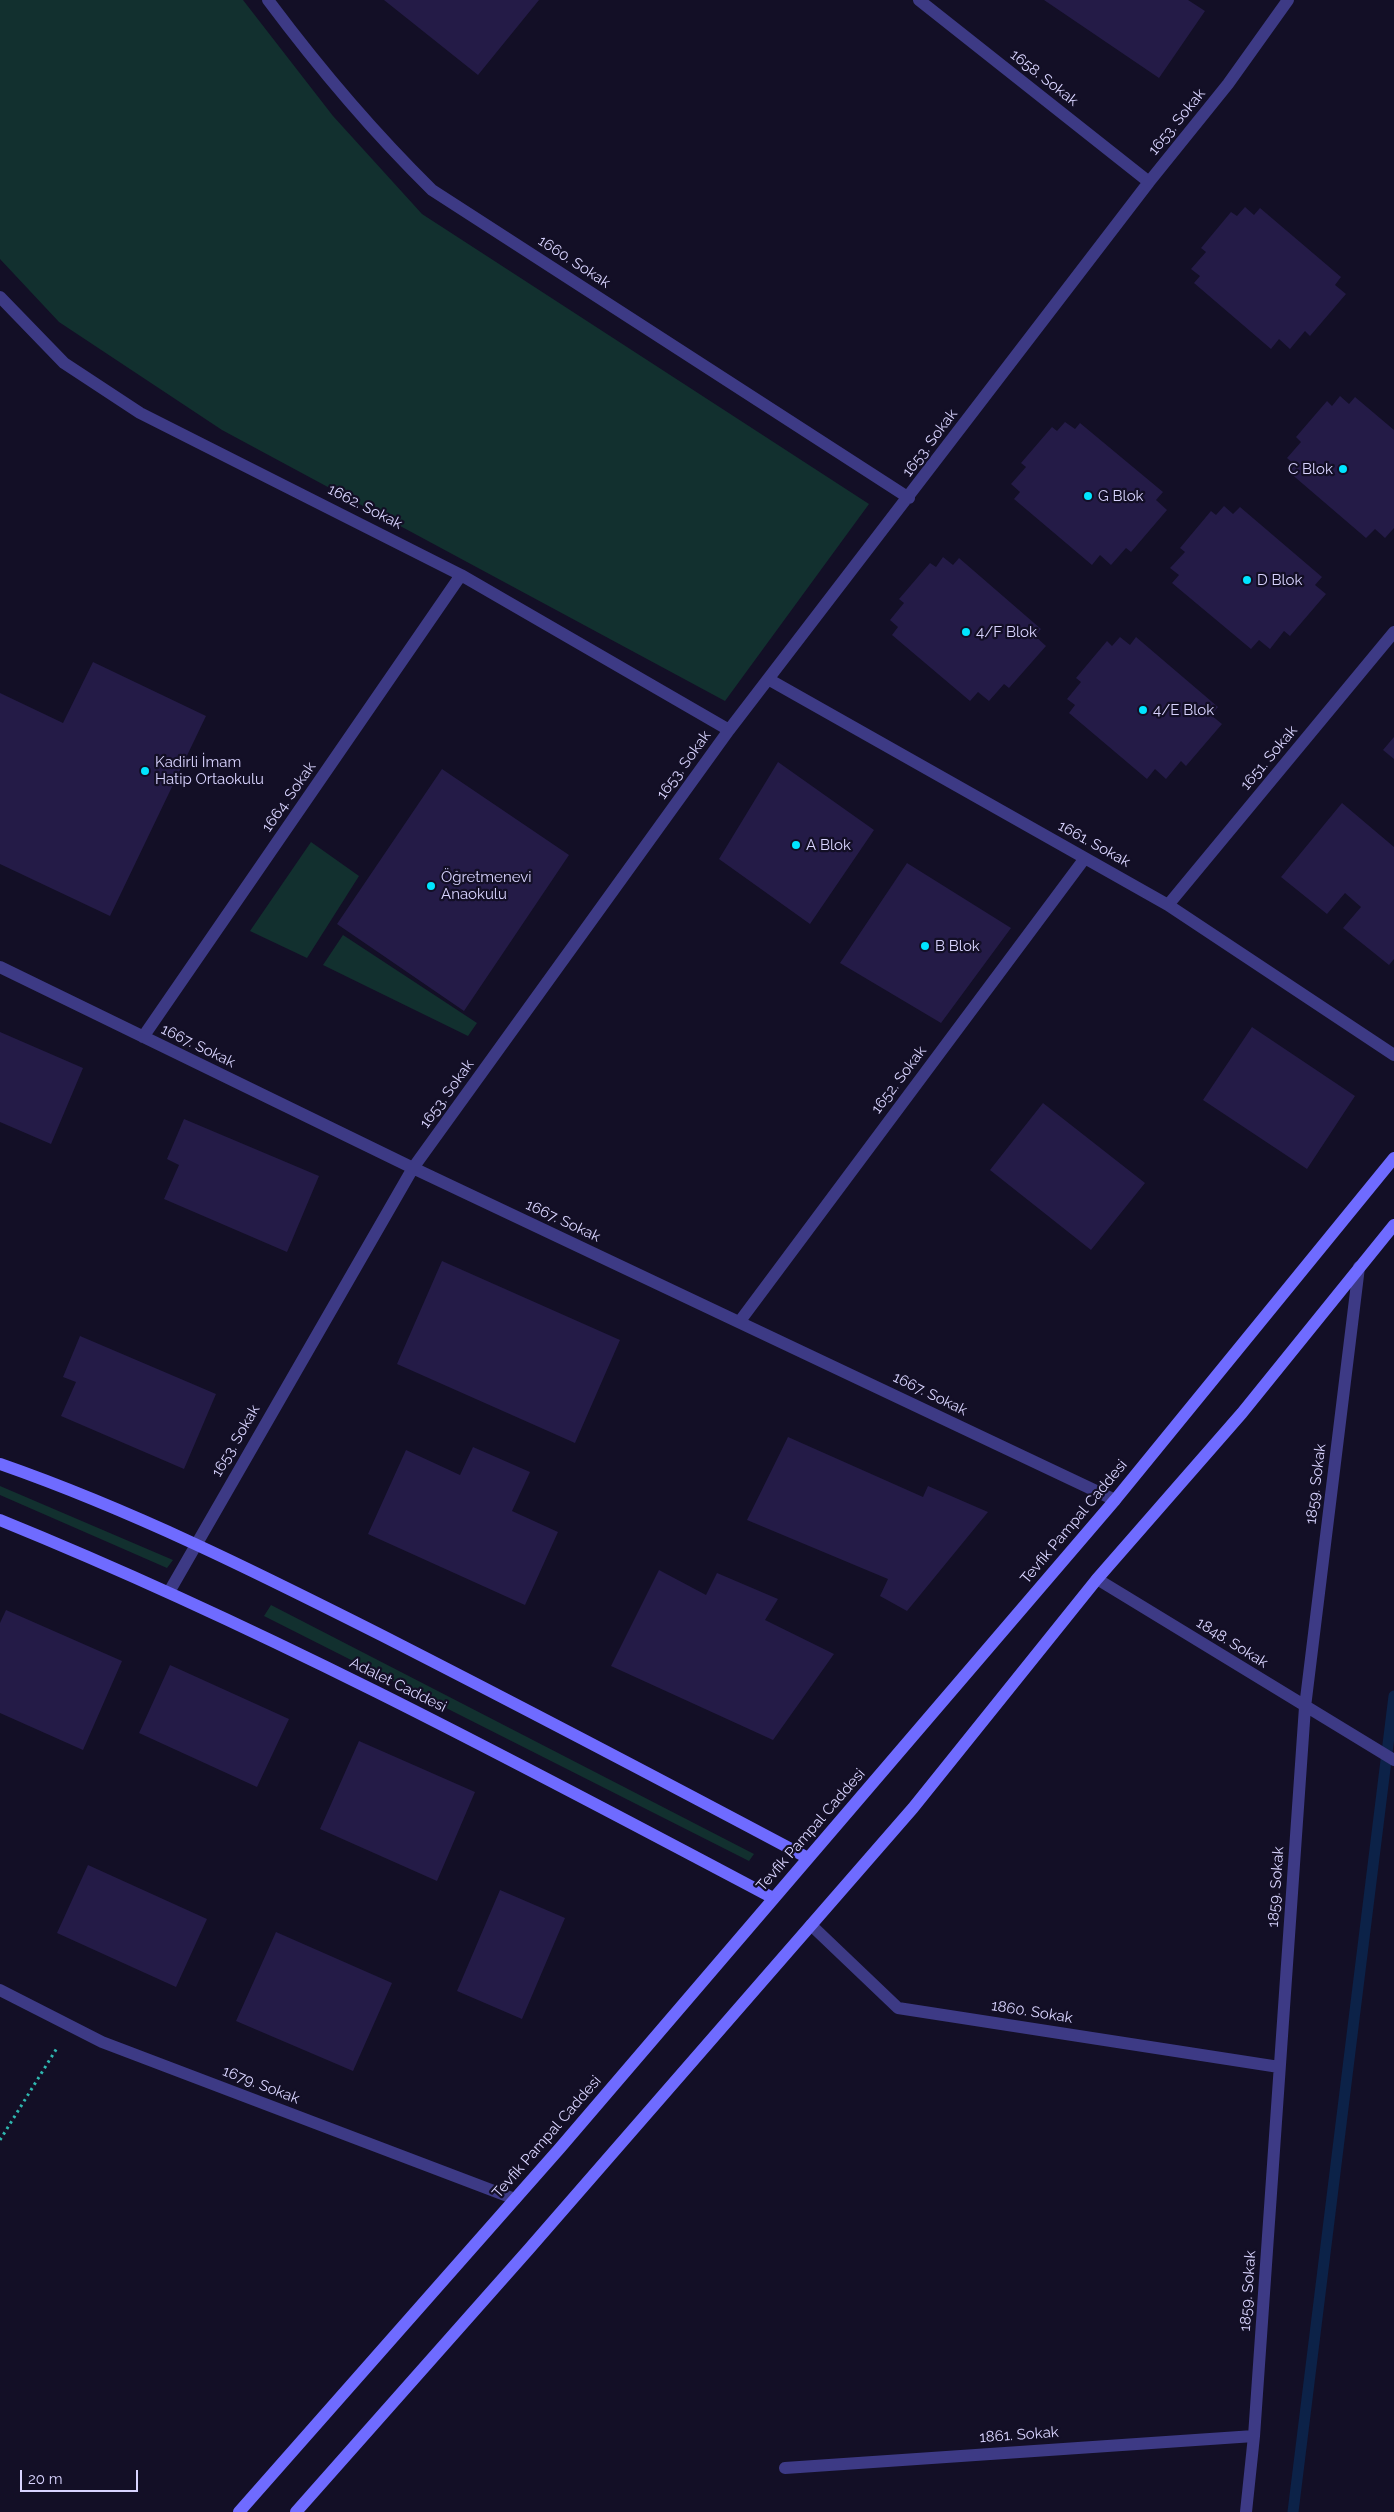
<!DOCTYPE html>
<meta charset="utf-8">
<style>
body{margin:0}
#map{position:relative;width:1394px;height:2512px;overflow:hidden;background:#130f26;font-family:Raleway,sans-serif}
canvas{display:block}
.scale{position:absolute;left:20px;top:2470px;width:118px;height:22px;box-sizing:border-box;border:2px solid #d9d4ff;border-top:0;padding-left:6px;font-size:15px;line-height:18px;white-space:nowrap;color:#d9d4ff;-webkit-text-stroke:4px #130f26;paint-order:stroke}
</style>
<div id="map">
<canvas width="1394" height="2512"></canvas>
<div class="scale">20 m</div>
</div>
<script>
const g = document.querySelector('canvas').getContext('2d');
g.lineJoin = 'round';
function fill(path, color) { g.fillStyle = color; g.fill(path, 'evenodd'); }
function stroke(path, color, width, dash) { g.strokeStyle = color; g.lineWidth = width; g.lineCap = dash ? 'butt' : 'round'; g.setLineDash(dash || []); g.stroke(path); }
function label(font, color, halo, rows, align = 'center') {
  g.font = font + ' Raleway,sans-serif'; g.lineWidth = 4.5; g.setLineDash([]); g.textBaseline = 'middle'; g.strokeStyle = halo; g.fillStyle = color; for (const [text, x, y, turn = 0] of rows) {
    g.save(); g.translate(x, y); g.rotate((+turn || 0) * Math.PI / 180); g.textAlign = isNaN(turn) ? turn : align; if (halo) g.strokeText(text, 0, 0); g.fillText(text, 0, 0); g.restore();
  }
}
fill(new Path2D(`
 M0 0H243L333 116 422 214 869 504 725 701 222 430 59 322 0 259Z
 M311 842 359 876 307 958 250 931Z
 M343 935 477 1023 468 1036 323 965Z
 M0 1486 173 1560 167 1568 0 1495Z
 M271 1605 754 1854 749 1861 264 1616Z`), '#12302f');
stroke(new Path2D(`
 M1293 2512 1394 1696`), '#0c2248', 11);
fill(new Path2D(`
 M384 0H539L478 75Z
 M1044 0H1188L1205 11 1159 78Z
 M1245 207 1254 215 1260 208 1341 277 1335 285 1346 294 1310 336 1305 331 1290 349 1279 339 1271 349 1194 283 1200 276 1191 269 1206 252 1201 248 1231 212 1237 216Z
 M1340 396 1349 404 1355 397 1394 430V528L1385 538 1375 529 1366 538 1289 472 1295 465 1287 458 1301 442 1296 437 1327 401 1332 406Z
 M1065 422 1075 429 1080 423 1163 492 1156 500 1167 510 1131 552 1126 548 1111 565 1100 555 1092 565 1014 499 1020 492 1011 484 1026 467 1021 463 1052 427 1057 431Z
 M1224 506 1233 514 1240 507 1322 577 1315 585 1326 594 1290 636 1284 631 1270 649 1259 640 1251 649 1172 583 1179 575 1170 568 1185 552 1180 548 1211 511 1216 515Z
 M943 557 953 565 959 558 1041 629 1035 636 1046 646 1009 688 1004 684 989 701 978 692 970 701 892 635 898 627 890 620 904 603 899 599 930 563 936 567Z
 M1120 637 1130 645 1136 637 1218 707 1211 715 1222 724 1186 766 1181 761 1166 779 1155 769 1147 779 1069 713 1075 705 1067 699 1081 682 1076 678 1107 641 1112 646Z
 M93 662 206 716 110 916 0 864V693L63 723Z
 M1394 737V759L1383 750Z
 M778 762 874 830 810 924 719 859Z
 M442 769 569 855 464 1011 337 924Z
 M1342 803 1394 847V959L1389 965 1343 928 1361 907 1345 893 1327 914 1281 877Z
 M907 863 1011 928 941 1023 840 963Z
 M1252 1027 1355 1096 1307 1169 1203 1100Z
 M0 1032 83 1068 51 1144 0 1122Z
 M1043 1103 1145 1183 1091 1250 990 1170Z
 M184 1119 319 1176 287 1252 164 1199 179 1165 167 1159Z
 M442 1261 620 1340 575 1443 397 1364Z
 M80 1336 216 1394 184 1469 61 1416 76 1382 63 1377Z
 M788 1437 923 1497 928 1486 988 1512 907 1611 880 1596 888 1579 747 1520Z
 M473 1447 530 1472 512 1511 558 1532 525 1605 368 1534 406 1450 460 1475Z
 M659 1570 706 1595 717 1573 778 1599 765 1620 834 1654 773 1740 611 1666Z
 M6 1610 122 1661 83 1750 0 1713V1623Z
 M170 1665 289 1719 257 1787 139 1733Z
 M359 1741 475 1792 437 1881 320 1829Z
 M88 1865 207 1919 176 1987 57 1933Z
 M500 1890 565 1918 522 2019 457 1991Z
 M276 1932 392 1983 353 2071 236 2021Z`), '#241b47');
stroke(new Path2D(`
 M0 2140 57 2048`), '#2fb8b0', 3, [2.5, 4]);
stroke(new Path2D(`
 M268 0C318 67 372 131 432 190L909 498
 M919 0 1149 182
 M0 297 64 363 140 413 461 575 729 730
 M768 679 1168 905 1394 1055
 M1168 905 1394 632
 M0 967 413 1168 1115 1500
 M143 1037 461 575
 M740 1321 1085 858
 M1097 1579 1394 1760
 M169 1592 413 1168 729 730 1149 182 1228 84 1288 0
 M811 1925 898 2008 1279 2067
 M0 1990 102 2042 515 2199
 M785 2468 1254 2436
 M1246 2512 1254 2436 1305 1707 1359 1267`), '#3d3a85', 12);
stroke(new Path2D(`
 M0 1464C132 1510 258 1573 383 1636 526 1709 667 1783 808 1858
 M0 1520C266 1628 520 1764 773 1898
 M239 2512 560 2148 1115 1500 1394 1158
 M296 2512 529 2249 913 1808 1097 1579 1242 1413 1394 1225`), '#6f6bff', 12);
for (const [x, y, r, color] of [
 [1343,469,5,"#00e5ff"],
 [1088,496,5,"#00e5ff"],
 [1247,580,5,"#00e5ff"],
 [966,632,5,"#00e5ff"],
 [1143,710,5,"#00e5ff"],
 [145,771,5,"#00e5ff"],
 [796,845,5,"#00e5ff"],
 [431,886,5,"#00e5ff"],
 [925,946,5,"#00e5ff"]
]) { const dot = new Path2D(); dot.arc(x, y, r, 0, 2 * Math.PI); g.fillStyle = color; g.fill(dot); stroke(dot, '#130f26', 2); }
label('15px', '#d9d4ff', '#130f26', [
 ["1658. Sokak",1044,78,38],
 ["1653. Sokak",1177,122,-51],
 ["1660. Sokak",574,262,33],
 ["1653. Sokak",930,443,-53],
 ["1662. Sokak",365,507,27],
 ["1651. Sokak",1269,758,-50],
 ["1653. Sokak",684,765,-54],
 ["1664. Sokak",289,797,-55],
 ["1661. Sokak",1094,844,29],
 ["1667. Sokak",198,1046,26],
 ["1652. Sokak",899,1080,-53],
 ["1653. Sokak",447,1094,-54],
 ["1667. Sokak",563,1221,25],
 ["1667. Sokak",930,1394,26],
 ["1653. Sokak",236,1441,-60],
 ["1859. Sokak",1316,1484,-83],
 ["Tevfik Pampal Caddesi",1074,1522,-50],
 ["1848. Sokak",1232,1643,32],
 ["Adalet Caddesi",398,1685,26],
 ["Tevfik Pampal Caddesi",811,1830,-49],
 ["1859. Sokak",1276,1887,-86],
 ["1860. Sokak",1032,2012,9],
 ["1679. Sokak",261,2085,21],
 ["Tevfik Pampal Caddesi",547,2137,-49],
 ["1859. Sokak",1248,2291,-86],
 ["1861. Sokak",1019,2435,-4]
]);
label('15px', '#d9d4ff', '#130f26', [
 ["C Blok",1333,469,"right"],
 ["G Blok",1098,496],
 ["D Blok",1257,580],
 ["4/F Blok",976,632],
 ["4/E Blok",1153,710],
 ["Kadirli İmam",155,762],
 ["Hatip Ortaokulu",155,779],
 ["A Blok",806,845],
 ["Öğretmenevi",441,877],
 ["Anaokulu",441,894],
 ["B Blok",935,946]
], 'left');
</script>
